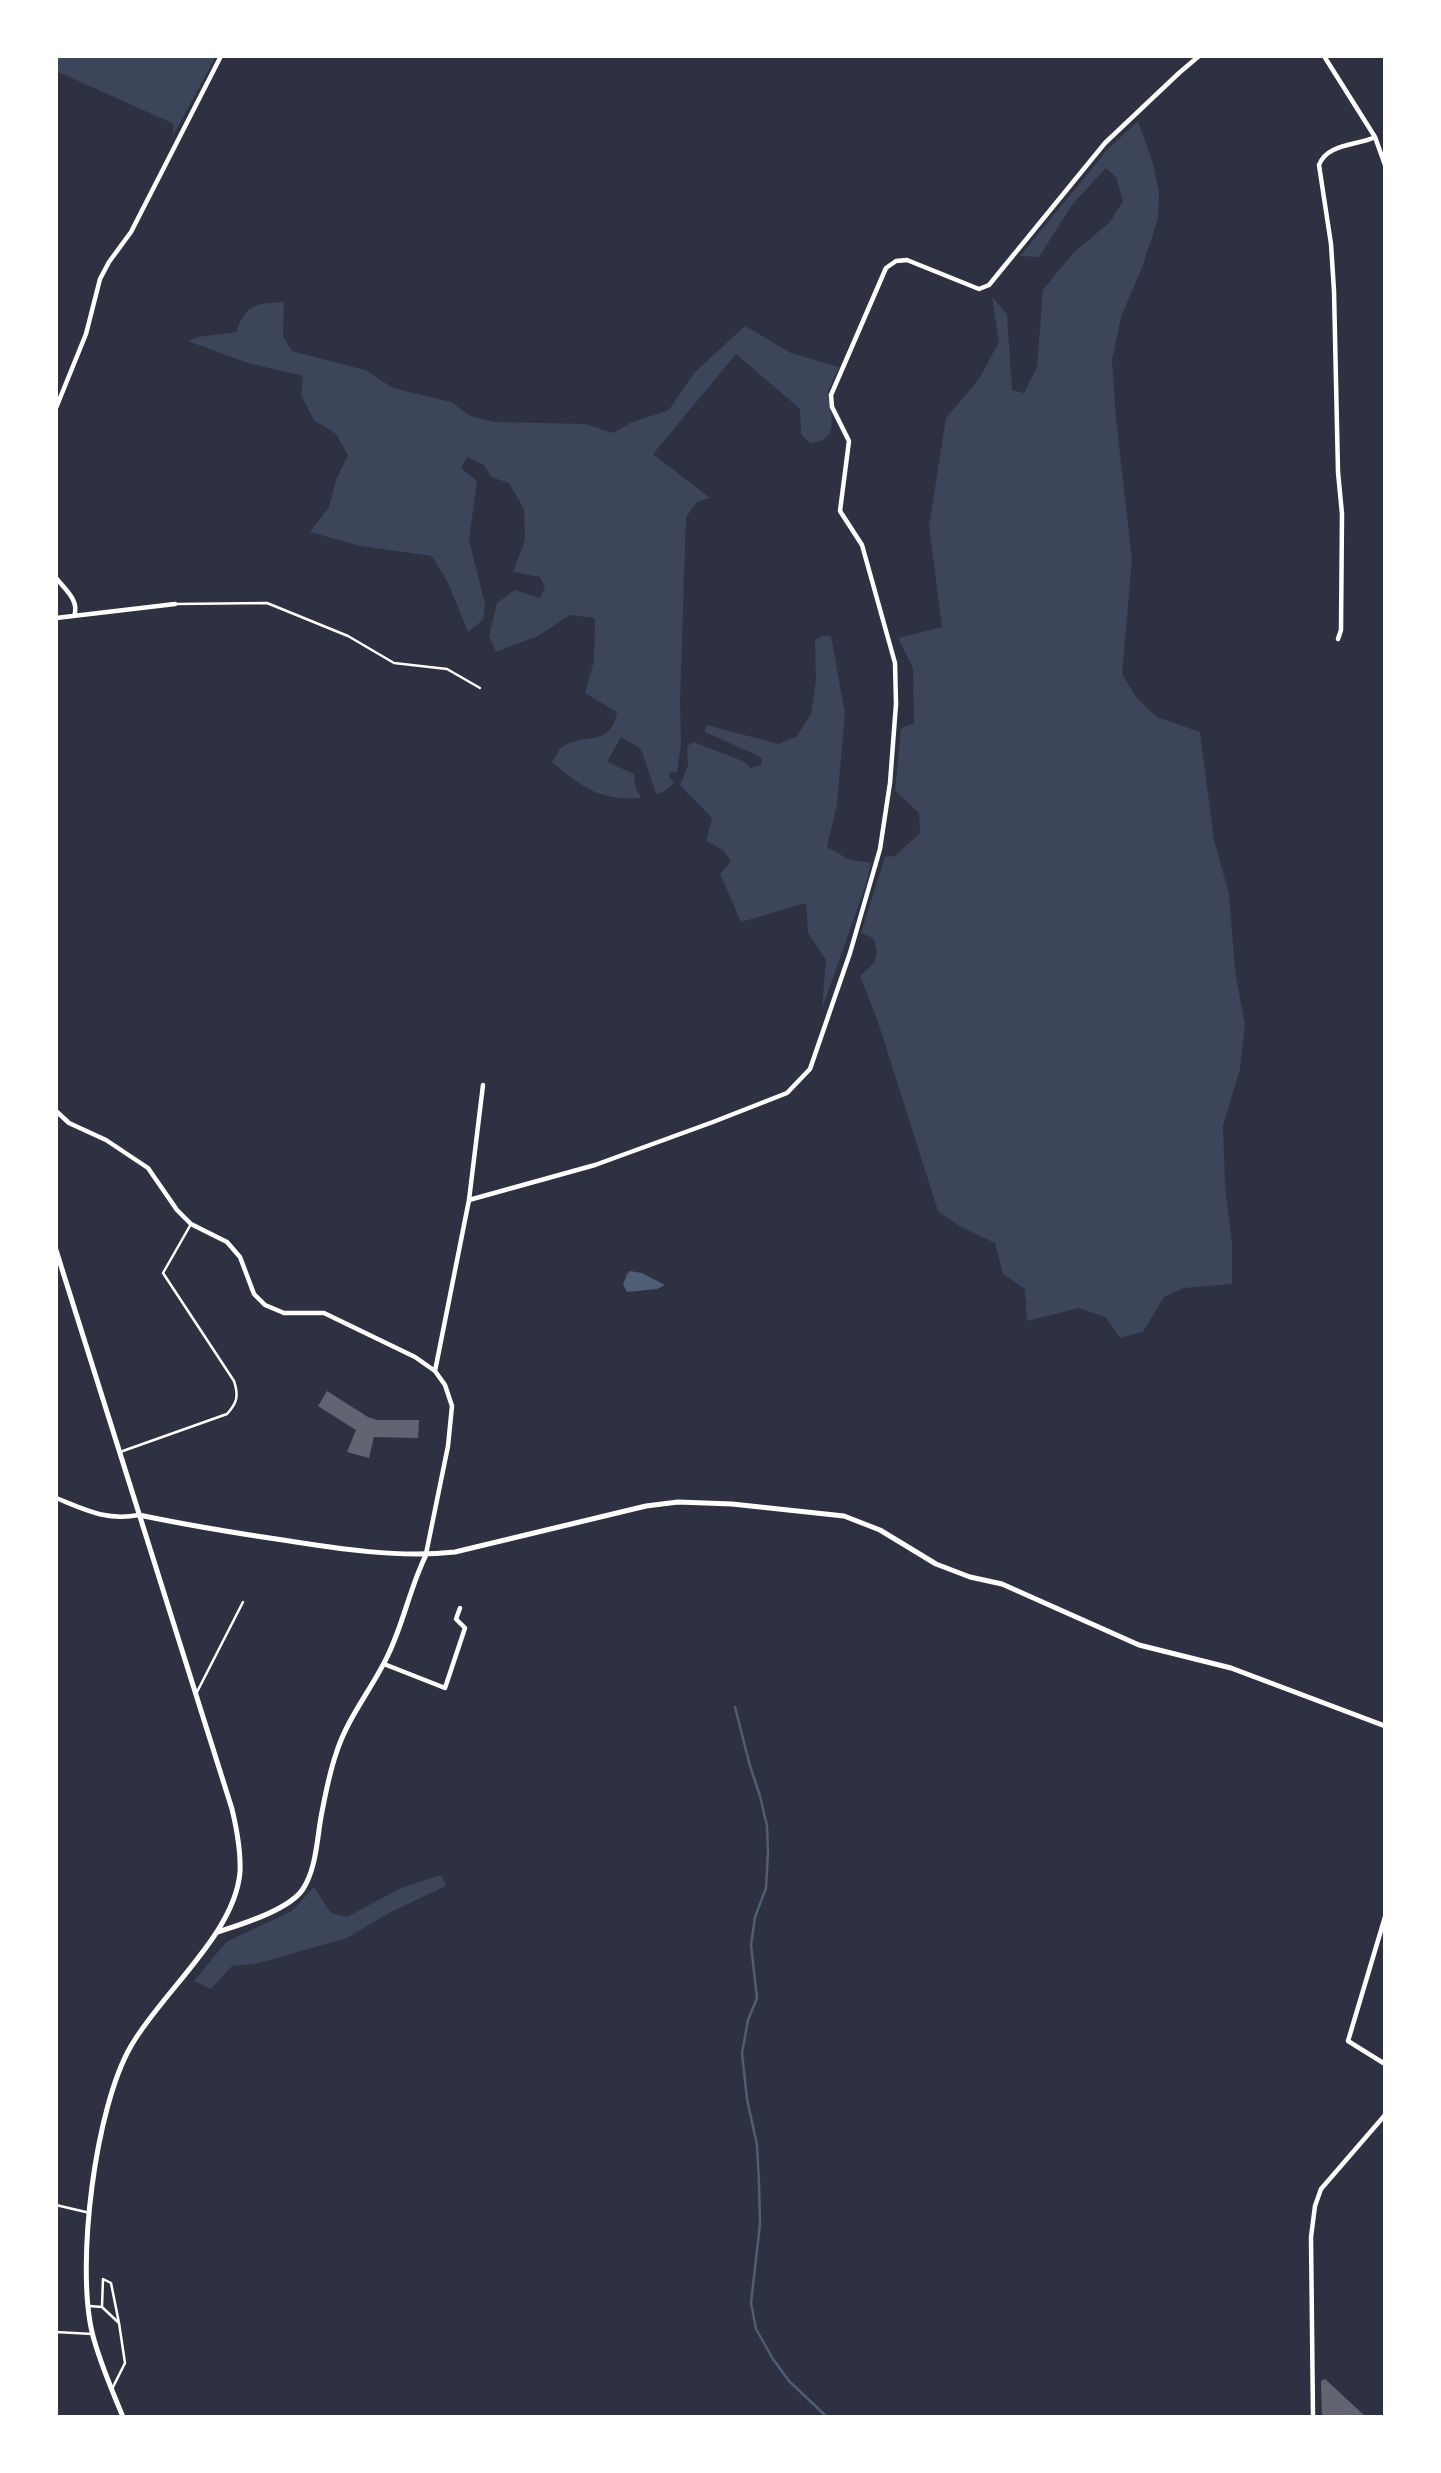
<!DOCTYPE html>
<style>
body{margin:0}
#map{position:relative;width:1441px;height:2473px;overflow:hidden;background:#2d3142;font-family:"Source Sans 3",sans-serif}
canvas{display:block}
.frame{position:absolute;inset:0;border:58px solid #fff;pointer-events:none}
</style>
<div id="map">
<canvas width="1441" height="2473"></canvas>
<div class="frame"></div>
</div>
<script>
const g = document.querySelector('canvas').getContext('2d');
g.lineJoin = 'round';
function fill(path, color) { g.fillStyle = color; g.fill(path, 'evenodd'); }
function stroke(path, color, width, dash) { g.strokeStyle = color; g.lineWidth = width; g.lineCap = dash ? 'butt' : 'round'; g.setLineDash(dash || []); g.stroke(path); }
fill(new Path2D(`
 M56 56H216L172 138 174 124 56 71Z
 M1138 121 1153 163 1159 193 1158 219 1141 270 1121 317 1112 360 1116 419 1132 560 1122 674 1136 697 1157 717 1200 732 1214 840 1229 894 1235 970 1245 1026 1240 1069 1223 1126 1225 1185 1232 1245V1284L1184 1288 1164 1297 1143 1332 1120 1338 1105 1317 1079 1308 1027 1321 1025 1289 1003 1274 995 1243 959 1226 938 1211 878 1022 860 976C875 963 881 958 873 938L861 933 885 857 895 856 920 833 919 813 895 791 901 728 914 723 913 668 898 638 942 627 929 526 946 418 979 379 999 342 992 297 1007 314 1012 390 1024 393 1037 367 1043 290 1073 253 1110 222 1123 201 1116 177 1106 168 1072 205 1039 257 1020 256 1108 149Z
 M284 302 283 336 292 351 365 370 393 388 451 402 470 416 495 422 586 424 613 433 630 423 669 410 694 373 745 326 791 353 839 367 828 391 832 423 830 434 821 441 810 443 801 434 800 409 736 354 653 454 710 498 697 502 686 517 680 701 681 744 677 773 671 772 669 776 674 783 665 791 656 794 641 749 621 737 607 762 634 774 636 788 641 798C597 800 585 789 552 762 555 758 558 751 561 748 585 731 610 749 617 712L585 693 594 661 595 618 570 615 538 636 496 652 489 636 497 603 515 590 540 598 545 587 540 577 513 572 525 540 524 509 509 483 491 477 484 465 467 457 461 468 477 481 469 540 485 604 483 620 468 632 448 583 432 556 360 546 310 532 329 507 336 480 348 455 336 434 314 420 301 395 303 376 248 363 188 341 198 337 236 332C247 303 254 304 284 302Z
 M821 636H831L845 713 837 804 827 847 848 859 871 863 866 884 822 1009 826 960 808 933 806 903 741 922 720 874 731 861 723 850 706 841 712 818 680 785 688 765 687 746 694 742 745 762 751 768 761 765 762 759 756 755 705 732 706 725 779 744 797 736 811 714 816 681 815 640Z
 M441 1875 446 1886 391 1912 347 1938 259 1963 232 1966 211 1989 194 1981 226 1942 292 1911 314 1887 331 1913 347 1917 401 1888Z`), '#3c4559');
fill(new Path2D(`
 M630 1271 642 1273 665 1285 657 1289 627 1292 623 1285 627 1274Z`), '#4f5d75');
stroke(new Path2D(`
 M735 1707 750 1766 760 1796 767 1826 768 1852 766 1888 755 1917 751 1945 757 1998 748 2020 742 2053 747 2099 757 2145 759 2183 760 2224 751 2303 756 2329 773 2359 789 2381 827 2417`), '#4f5d75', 2.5);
fill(new Path2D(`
 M327 1391 368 1417 377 1420H419L418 1438 374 1437 369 1458 347 1452 356 1430 318 1406Z
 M1325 2379 1366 2417H1322L1321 2381Z`), '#626471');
stroke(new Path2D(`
 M175 604 267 603 348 636 394 663 447 669 480 688
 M120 1452 227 1414C237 1403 239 1396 234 1381L163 1273 191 1224
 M197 1692 243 1602
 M56 2205 90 2213
 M89 2306 102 2307 119 2323 125 2363 112 2389
 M102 2306 103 2279 111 2283 119 2323
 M56 2332 92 2334`), '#fff', 2.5);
stroke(new Path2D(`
 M1324 56 1375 137 1385 165
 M56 408 86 334 100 279 109 262 131 232 221 56
 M56 578C65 589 80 601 74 616
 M56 618 175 604
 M1338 639 1341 630 1342 514 1338 472 1334 291 1331 244 1319 165C1327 143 1357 146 1375 137
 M56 1111 69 1123 106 1140 148 1168 177 1210 191 1224 227 1242 240 1257 254 1294 265 1305 284 1313H324L415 1357 435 1371 445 1385 452 1406 448 1446 426 1554
 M469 1200 595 1165 713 1122 787 1093 810 1069 850 953 880 849 890 783 896 704 895 663 862 545 840 511 849 441 832 407 831 395 886 268 896 261 907 260 979 289 989 285 1105 143 1179 73 1199 56
 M435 1371 469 1200 483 1085
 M56 1498C86 1510 106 1521 139 1515
 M384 1664 445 1688 465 1628 456 1619 460 1608
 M1385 1917 1348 2041 1385 2064
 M1313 2417 1311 2237 1315 2206 1321 2189 1385 2115`), '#fff', 4.5);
stroke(new Path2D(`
 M56 1250 232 1809C237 1830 241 1850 240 1872 235 1934 161 1993 131 2046 95 2108 76 2263 92 2332 99 2361 112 2390 123 2417
 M139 1515C187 1525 235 1533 283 1540 339 1549 398 1558 455 1552L646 1506 678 1502 732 1504 844 1516 880 1530 936 1564 970 1577 1002 1584 1139 1645 1231 1668 1385 1726
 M218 1932C242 1924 289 1910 303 1889 316 1869 317 1840 321 1817 325 1796 329 1774 336 1754 347 1718 372 1689 388 1655 404 1622 410 1587 426 1555`), '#fff', 5);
</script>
